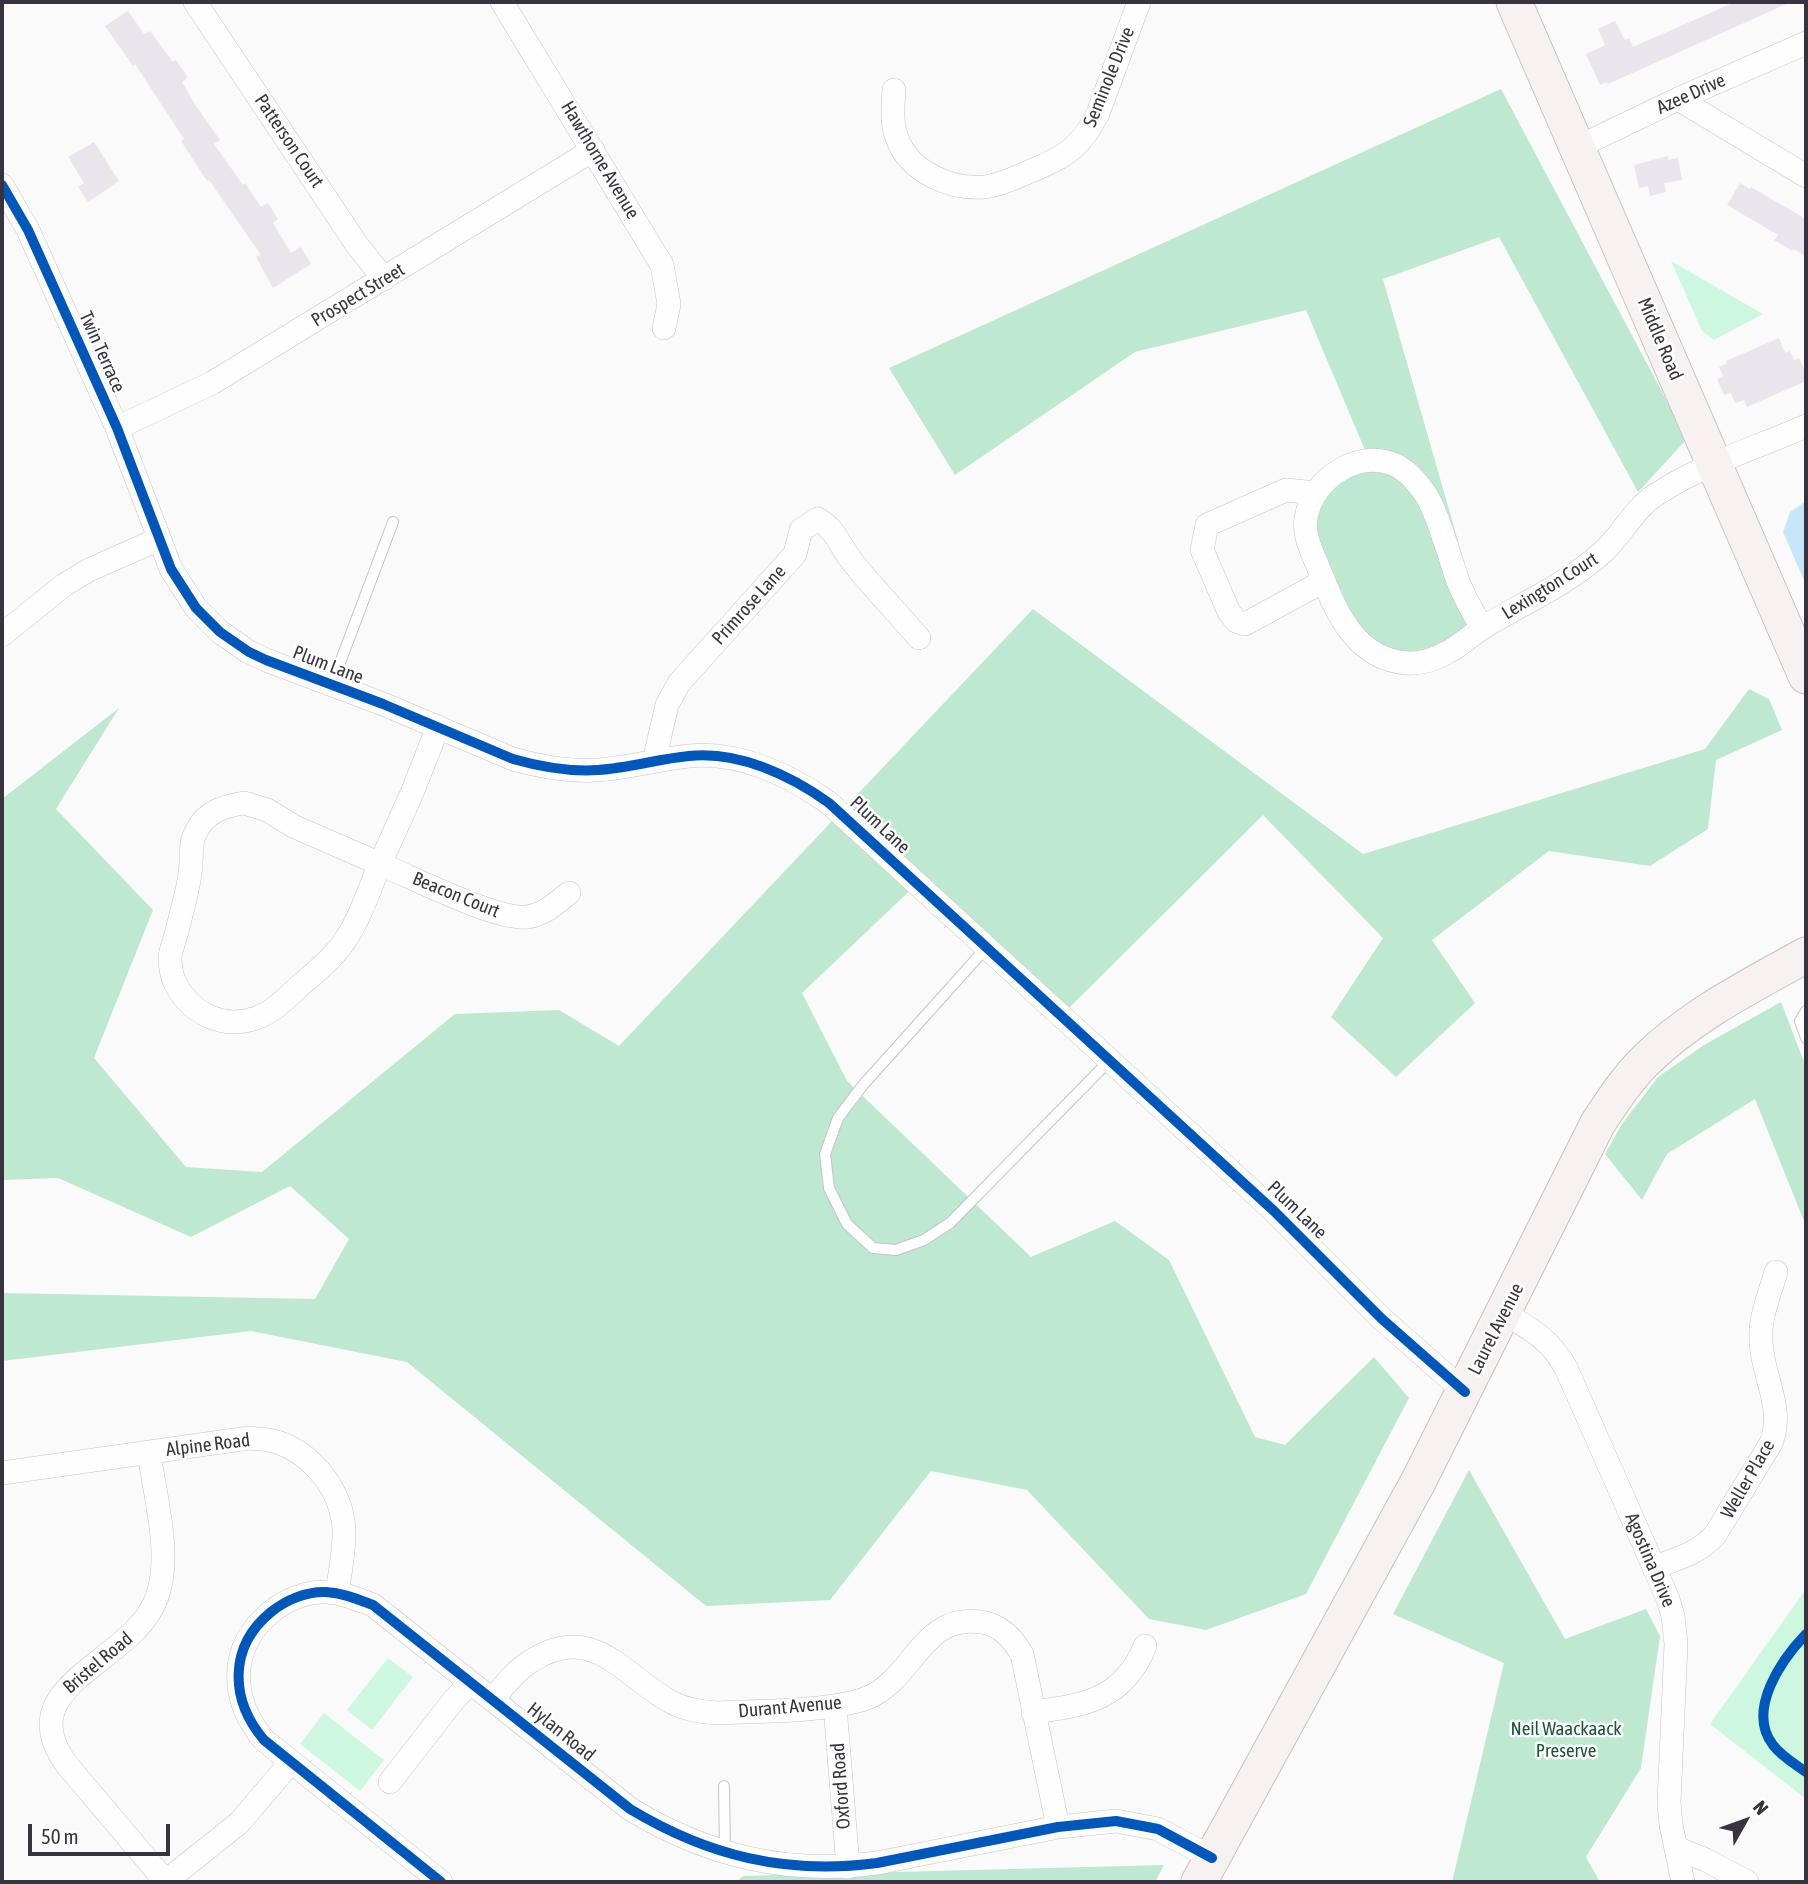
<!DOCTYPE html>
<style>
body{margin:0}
#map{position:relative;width:1808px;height:1884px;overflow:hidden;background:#fafafa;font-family:"Asap Condensed",sans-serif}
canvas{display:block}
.frame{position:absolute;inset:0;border:4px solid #383340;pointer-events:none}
.north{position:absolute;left:1710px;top:1786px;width:70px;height:70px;-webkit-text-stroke:5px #fff;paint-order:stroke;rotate:50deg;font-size:19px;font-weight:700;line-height:28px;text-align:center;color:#383340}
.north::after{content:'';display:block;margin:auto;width:24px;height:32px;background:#383340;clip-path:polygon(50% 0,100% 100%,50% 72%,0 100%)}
.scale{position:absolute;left:28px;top:1824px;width:142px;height:32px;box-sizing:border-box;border:4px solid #383340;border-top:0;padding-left:9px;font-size:21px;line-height:24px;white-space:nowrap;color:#383340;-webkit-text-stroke:5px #fff;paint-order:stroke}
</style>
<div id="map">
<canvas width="1808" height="1884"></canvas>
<div class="frame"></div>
<div class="north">N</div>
<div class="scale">50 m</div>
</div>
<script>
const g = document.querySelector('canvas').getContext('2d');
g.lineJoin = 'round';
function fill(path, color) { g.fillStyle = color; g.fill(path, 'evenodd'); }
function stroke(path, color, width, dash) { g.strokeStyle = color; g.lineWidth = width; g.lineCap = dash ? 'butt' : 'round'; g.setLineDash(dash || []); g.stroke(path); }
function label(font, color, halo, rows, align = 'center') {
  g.font = font + ' "Asap Condensed",sans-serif'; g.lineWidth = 5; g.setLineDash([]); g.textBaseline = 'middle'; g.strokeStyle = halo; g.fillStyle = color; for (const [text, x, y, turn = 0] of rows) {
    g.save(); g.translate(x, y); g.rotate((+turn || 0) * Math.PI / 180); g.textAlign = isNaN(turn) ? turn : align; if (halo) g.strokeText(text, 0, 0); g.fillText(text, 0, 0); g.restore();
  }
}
fill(new Path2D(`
 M1671 261 1763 314 1714 340 1702 331Z
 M1806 1589V1799L1710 1724Z
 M388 1658 413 1677 372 1730 347 1710Z
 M324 1713 384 1760 360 1791 300 1744Z`), '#cdf8df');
fill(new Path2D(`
 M1501 89 1687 439 1638 492 1499 237 1383 279 1480 618 1447 655 1375 654 1337 602 1308 514 1367 455 1306 310 1135 352 955 475 889 368Z
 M1033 609 1363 854 1705 749 1749 689 1769 699 1782 730 1716 760 1708 829 1650 866 1549 851 1432 940 1475 1003 1396 1077 1331 1017 1383 938 1263 815 1063 1014 920 881 802 993 847 1081 1031 1257 1115 1221 1169 1260 1255 1437 1285 1445 1374 1357 1409 1398 1306 1594 1206 1630 1149 1619 1027 1490 931 1471 830 1600 706 1606 407 1362 251 1331 2 1361V1293L315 1299 349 1239 290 1186 191 1237 58 1178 2 1180V799L119 708 56 809 153 910 94 1058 186 1167 262 1172 455 1014 559 1010 619 1046Z
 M1781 1002 1806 1067V1226L1755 1099 1667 1154 1642 1200 1605 1154 1622 1124 1658 1077 1704 1045Z
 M1469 1470 1565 1639 1646 1609 1660 1636 1641 1768 1586 1857 1600 1882H1452L1504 1663 1393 1614Z
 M1164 1865 1155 1882H736L743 1876Z`), '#bee8d0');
fill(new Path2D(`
 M1803 503 1806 505V585L1783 532 1790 512Z`), '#c8e6fa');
fill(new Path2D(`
 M1735 2H1791L1608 84 1607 82 1600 85 1586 54 1605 45 1598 29 1615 21 1625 40 1629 38 1633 47Z
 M128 11 144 34 150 31 173 62 176 60 188 77 182 82 196 106 220 140 214 144 243 185 245 183 261 207 268 203 278 219 273 223 291 253 301 247 311 264 273 288 256 257 261 255 209 180 207 181 181 141 184 139 135 64 133 66 105 26Z
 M94 142 119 181 88 202 78 187 84 183 68 157Z
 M1668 156V160L1678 158 1682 180 1664 183 1666 192 1650 196 1648 186 1639 188 1634 165Z
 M1740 183 1750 189 1751 187 1806 219V256L1793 249 1792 251 1774 240 1778 235 1727 205Z
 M1779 338 1785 353 1790 351 1794 360 1799 358 1806 374V381L1747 407 1744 400 1735 403 1731 393 1724 395 1717 379 1723 376 1719 367 1727 363 1726 361Z`), '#e8e5ed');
const lane = new Path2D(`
 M332 684 393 522
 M987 947 863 1085 838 1118 825 1154 829 1188 847 1224 873 1248 896 1250 924 1240 950 1223 1110 1060
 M1806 1011 1800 1021 1806 1038
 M724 1786 725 1853`);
const street = new Path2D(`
 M195 2 357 245 384 279
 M502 2 662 265 669 304 664 328
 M894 90C893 105 891 123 897 138 909 172 951 190 985 187 1003 185 1020 175 1036 169 1051 162 1066 156 1077 144 1086 135 1092 125 1098 113L1139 2
 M1678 99 1806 176
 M1578 147 1678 99 1806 43
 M2 185 28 230 117 428 171 569 196 608 220 632 249 652 266 660 383 704 513 759C541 767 569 772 598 770 629 768 658 759 689 756 739 751 790 775 829 803L1274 1211 1382 1319 1465 1392
 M117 428 212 383 593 150
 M1316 493 1286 490 1207 525 1202 550 1229 612 1236 621 1245 624 1324 581
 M1482 628C1474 613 1464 598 1458 581 1450 559 1437 509 1424 492 1419 485 1410 474 1402 469 1365 444 1311 477 1306 519 1303 536 1313 554 1319 569 1336 612 1355 659 1407 663 1421 664 1436 659 1448 652 1462 645 1473 633 1487 625 1526 602 1570 582 1603 552 1623 534 1634 508 1657 494 1701 465 1758 447 1806 426
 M2 635 64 585 89 570 159 539
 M438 727 412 793 380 864C414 878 495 920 527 917 544 915 556 903 569 893
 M654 761 667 705 679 683 795 554 801 530 818 519C837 531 838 543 851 560 872 587 897 612 919 638
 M244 803 267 810 293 826 380 864C369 890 360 919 344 942 333 958 317 971 303 983 288 996 274 1012 256 1018 223 1030 190 1013 175 983 172 976 170 965 170 957 171 949 175 939 177 931 182 909 190 886 191 863 192 852 190 842 196 832 205 812 224 806 244 803Z
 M1504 1313C1532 1330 1550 1339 1566 1368L1668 1599 1673 1616 1676 1644 1669 1802 1671 1825 1683 1882
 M149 1453C155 1497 172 1555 157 1597 134 1664 7 1683 67 1765L166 1882
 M2 1473 249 1438C258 1439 268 1439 277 1442 313 1454 341 1490 344 1528 345 1549 340 1572 337 1593
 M1654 1567C1677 1559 1699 1553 1715 1535L1771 1443C1785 1407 1762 1377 1761 1341 1759 1319 1770 1293 1776 1272
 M493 1699C504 1686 516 1670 531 1661 593 1621 623 1676 671 1702 686 1710 701 1712 718 1713 759 1711 829 1712 867 1698 914 1679 922 1613 981 1622 1001 1625 1012 1638 1022 1654L1058 1827
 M835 1706 848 1867
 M1033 1712C1084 1706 1124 1699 1145 1646
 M390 1782 453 1701 470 1683
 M1676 1848 1706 1860 1747 1882
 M165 1882 239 1823 291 1762
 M441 1882 264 1740C230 1700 228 1647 271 1612 286 1600 307 1591 326 1592 343 1593 357 1599 373 1605L630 1809C708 1856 786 1875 877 1863L1058 1827 1116 1821 1158 1829 1212 1858`);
const primary = new Path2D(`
 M1514 2 1806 676
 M1199 1882 1418 1482 1598 1123C1612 1102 1626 1080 1644 1062 1690 1016 1750 986 1806 955`);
stroke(lane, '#c5c2c9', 12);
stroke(street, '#c5c2c9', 24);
stroke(primary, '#cbc0c0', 37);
stroke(lane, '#fefefe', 10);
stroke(street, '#fefefe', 23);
stroke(primary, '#f7f2f1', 35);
stroke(new Path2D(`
 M2 185 28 230 117 428 171 569 196 608 220 632 249 652 266 660 383 704 513 759C541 767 569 772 598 770 629 768 658 759 689 756 739 751 790 775 829 803L1274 1211 1382 1319 1465 1392
 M1806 1634C1782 1659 1746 1710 1773 1745 1781 1756 1795 1764 1806 1772
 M441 1882 264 1740C230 1700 228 1647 271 1612 286 1600 307 1591 326 1592 343 1593 357 1599 373 1605L630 1809C708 1856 786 1875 877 1863L1058 1827 1116 1821 1158 1829 1212 1858`), '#0057b8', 10);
label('19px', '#383340', '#fff', [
 ["Seminole Drive",1109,77,-68],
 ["Azee Drive",1691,94,-24],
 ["Patterson Court",289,141,56],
 ["Hawthorne Avenue",600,160,59],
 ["Prospect Street",358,295,-31],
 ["Middle Road",1660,339,67],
 ["Twin Terrace",102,352,66],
 ["Lexington Court",1550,586,-32],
 ["Primrose Lane",749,605,-48],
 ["Plum Lane",328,665,21],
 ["Plum Lane",880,825,43],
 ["Beacon Court",456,895,22],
 ["Plum Lane",1297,1210,44],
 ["Laurel Avenue",1496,1329,-63],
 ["Alpine Road",208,1445,-7],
 ["Weller Place",1748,1479,-60],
 ["Agostina Drive",1650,1560,67],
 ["Bristel Road",98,1663,-40],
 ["Durant Avenue",790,1707,-5],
 ["Hylan Road",561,1732,39],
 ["Oxford Road",841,1786,-94]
]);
label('19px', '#1a5538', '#fff', [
 ["Neil Waackaack",1566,1729],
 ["Preserve",1566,1751]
]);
</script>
